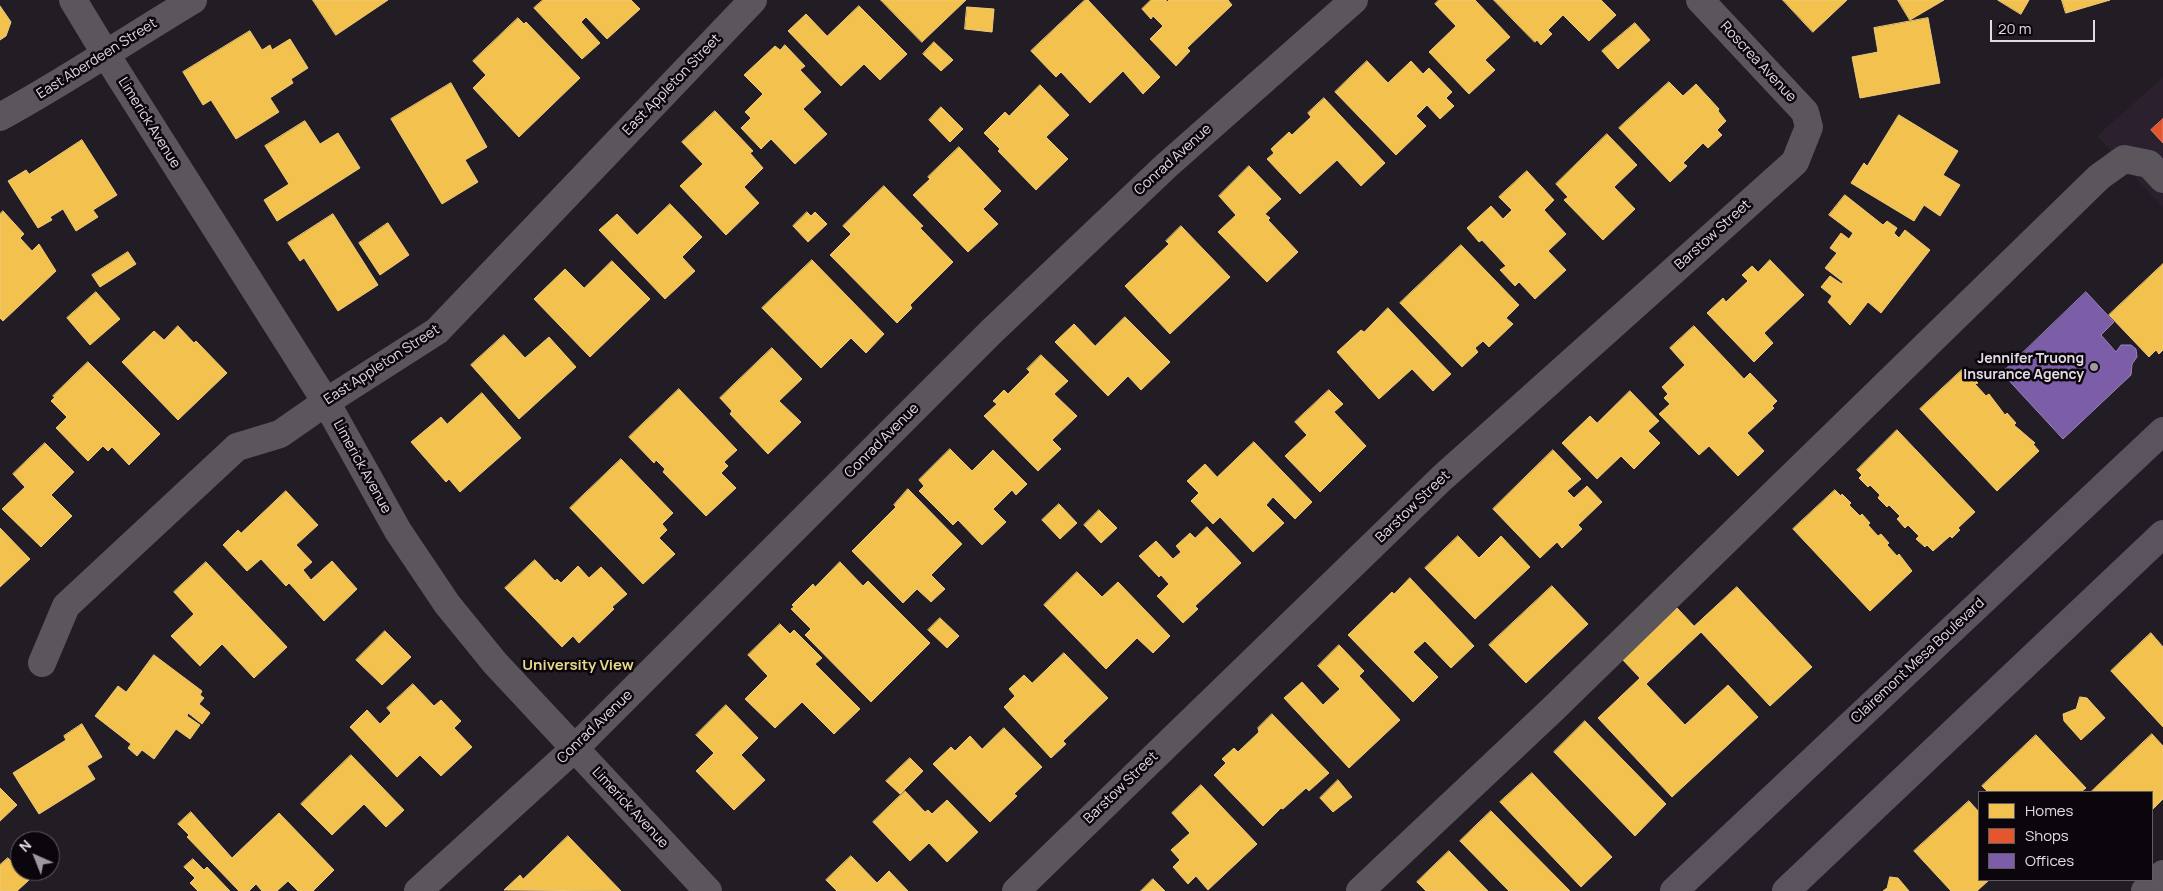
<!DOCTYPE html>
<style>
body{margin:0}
#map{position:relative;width:2163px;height:891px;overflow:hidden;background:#221c24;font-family:Manrope,sans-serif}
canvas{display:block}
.legend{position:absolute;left:1978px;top:791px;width:175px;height:90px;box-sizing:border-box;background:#0b060c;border:1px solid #615b62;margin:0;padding:6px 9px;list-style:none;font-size:15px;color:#e3dbe4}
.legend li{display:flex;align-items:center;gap:10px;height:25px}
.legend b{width:25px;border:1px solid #615b62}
.north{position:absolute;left:10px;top:831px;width:50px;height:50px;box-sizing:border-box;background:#0b060c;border:1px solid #615b62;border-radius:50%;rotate:316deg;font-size:14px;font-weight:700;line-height:20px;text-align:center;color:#e3dbe4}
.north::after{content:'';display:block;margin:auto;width:18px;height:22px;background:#9f98a1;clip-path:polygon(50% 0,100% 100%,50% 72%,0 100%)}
.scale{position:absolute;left:1990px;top:20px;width:105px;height:22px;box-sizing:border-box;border:2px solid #e3dbe4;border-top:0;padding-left:6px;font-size:15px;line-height:18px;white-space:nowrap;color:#e3dbe4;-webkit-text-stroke:4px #0b060c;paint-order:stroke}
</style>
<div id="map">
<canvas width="2163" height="891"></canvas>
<ul class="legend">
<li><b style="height:14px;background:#f2c14e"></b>Homes</li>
<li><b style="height:14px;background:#e4572e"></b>Shops</li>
<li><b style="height:14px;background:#7b5ea7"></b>Offices</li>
</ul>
<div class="north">N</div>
<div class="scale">20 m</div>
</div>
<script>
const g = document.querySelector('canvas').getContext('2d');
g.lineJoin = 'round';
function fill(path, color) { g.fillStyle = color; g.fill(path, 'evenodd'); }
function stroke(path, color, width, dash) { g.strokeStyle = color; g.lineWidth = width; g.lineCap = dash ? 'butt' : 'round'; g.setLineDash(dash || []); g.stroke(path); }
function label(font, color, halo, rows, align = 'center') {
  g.font = font + ' Manrope,sans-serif'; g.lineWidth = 5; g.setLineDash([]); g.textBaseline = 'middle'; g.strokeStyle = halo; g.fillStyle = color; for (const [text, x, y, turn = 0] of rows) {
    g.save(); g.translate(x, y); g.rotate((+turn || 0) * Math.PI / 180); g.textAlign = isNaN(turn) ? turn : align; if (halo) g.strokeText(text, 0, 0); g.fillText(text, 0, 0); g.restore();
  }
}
fill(new Path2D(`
 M2163 77V208L2097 136Z`), '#2a202e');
const homes = new Path2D(`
 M313 0H388L336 35Z
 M543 0H631L640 9 607 39 586 17 581 22 600 43 582 59 534 8Z
 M881 0H966L922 42Z
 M1085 0H1088L1160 77 1143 94 1123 71 1090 103 1061 72 1056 77 1031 51Z
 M1151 0H1166L1167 2 1169 0H1228L1232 5 1187 48 1190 51 1176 66 1150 39 1163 26 1153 16 1151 19 1142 9Z
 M1439 0H1475L1510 37 1485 60 1495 70 1469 94 1429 52 1456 26 1435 4Z
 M1494 0H1601L1616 15 1589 41 1563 15 1548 30 1552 34 1541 45 1537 40 1535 42Z
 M1783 0H1847L1813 32Z
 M1898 0H1944L1910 20Z
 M1998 0H2029L2021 14Z
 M2062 0H2110L2066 13Z
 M0 6 11 22 6 36 0 40Z
 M859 6 907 54 880 80 864 64 841 86 788 31 806 14 827 36Z
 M967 7 994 9 992 32 965 29Z
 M518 18 524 24 526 22 580 78 519 137 473 88 486 75 473 61Z
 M1928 18 1940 83 1860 98 1852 57 1878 52 1874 28Z
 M1635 23 1650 40 1618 69 1602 51Z
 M250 31 262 50 270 45 272 50 290 39 308 68 291 79 293 83 270 98 279 112 236 139 211 100 203 105 183 72Z
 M934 42 953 60 941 71 923 54Z
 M785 45 805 66 800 70 821 92 803 109 827 134 795 164 771 139 761 149 741 128 751 118 745 112 763 94 744 75 775 46 780 50Z
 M1367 61 1388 83 1411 61 1423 74 1429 68 1452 92 1446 98 1454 106 1440 119 1427 105 1416 116 1426 126 1396 155 1335 92Z
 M1669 82 1683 96 1696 84 1719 109 1718 111 1726 121 1717 130 1722 135 1708 148 1703 143 1683 163 1687 166 1670 182 1619 128Z
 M451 83 487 147 465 160 478 182 442 204 391 119Z
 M1040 85 1069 115 1046 137 1068 159 1036 190 998 151 1000 149 984 133 1005 112 1009 116Z
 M1324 98 1385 163 1361 186 1337 160 1300 194 1267 159 1274 153 1271 149 1289 132 1292 135 1311 117 1308 113Z
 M941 107 963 129 950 142 929 120Z
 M715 111 753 151 750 153 763 168 744 187 759 203 726 235 680 186 703 164 682 142Z
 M1899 115 1958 151 1943 175 1960 185 1940 216 1924 205 1914 221 1851 183 1864 163 1867 166Z
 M305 121 320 144 338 133 360 168 277 221 264 200 289 184 265 146Z
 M1607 134 1637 165 1614 187 1635 209 1603 240 1564 200 1568 197 1556 184Z
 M82 140 117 195 93 210 98 217 76 231 63 209 50 217 52 220 38 228 8 181 26 170 29 174Z
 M959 147 1001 191 983 209 998 224 968 252 913 195 930 179 928 177Z
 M1249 166 1281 199 1265 214 1270 218 1268 220 1298 252 1267 282 1218 232 1236 215 1219 196Z
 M1527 171 1554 200 1544 210 1566 234 1548 251 1566 270 1535 299 1519 282 1515 286 1500 270 1506 266 1482 240 1479 242 1467 228 1491 206 1503 219 1512 210 1499 197Z
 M884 186 923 226 920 228 953 262 910 305 912 308 897 323 830 255 851 234 843 226Z
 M1845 195 1883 225 1887 221 1897 228 1894 233 1899 238 1905 230 1930 250 1881 313 1868 302 1850 325 1828 302 1832 296 1821 287 1830 276 1842 284 1843 282 1825 268 1837 253 1830 248 1841 233 1849 239 1853 233 1829 215Z
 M670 204 702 237 682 257 695 271 665 299 599 230 617 214 637 235Z
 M3 211 24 234 20 238 32 251 39 244 56 271 3 321 0 318V214Z
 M807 212 811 216 815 212 827 224 808 242 793 226Z
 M333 214 378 285 338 311 304 258 300 261 288 243Z
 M388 223 409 255 380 275 359 243Z
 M1181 226 1230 277 1170 334 1125 286 1169 244 1166 241Z
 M1461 245 1519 305 1506 318 1513 324 1489 347 1483 341 1475 348 1478 352 1462 367 1400 303Z
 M128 252 136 264 100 287 92 275Z
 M812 260 884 334 866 353 851 338 821 368 762 308Z
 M1770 260 1804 295 1764 333 1773 343 1754 362 1707 313 1723 298 1726 302 1748 281 1742 275 1752 266 1758 272Z
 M612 261 650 299 590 357 534 299 565 269 584 288Z
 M2163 264V350L2159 354 2156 350 2149 357 2109 315Z
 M96 292 120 319 90 345 67 318Z
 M1388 308 1451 374 1433 391 1412 369 1379 399 1337 352 1361 330 1364 332Z
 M1125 317 1170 362 1141 390 1128 376 1108 396 1055 342 1074 324 1095 346Z
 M178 326 194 343 196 341 227 373 178 420 122 362 154 331 164 340Z
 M1694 326 1744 379 1750 373 1777 401 1772 406 1774 408 1747 433 1764 451 1738 476 1709 446 1699 455 1659 414 1670 404 1664 398 1668 394 1662 387 1685 365 1670 348Z
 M504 335 525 358 549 337 576 367 519 419 471 365Z
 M772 348 802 379 779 401 801 422 768 454 730 414 732 411 720 398Z
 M1041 355 1068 381 1054 394 1077 416 1052 440 1061 449 1038 471 984 416 997 404 993 401 1004 390 1008 394 1030 372 1027 369Z
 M88 362 160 434 129 465 112 447 108 451 103 446 88 461 56 428 67 417 51 401 55 397 53 396Z
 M1962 370 1967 376 1969 374 1978 383 1975 384 1986 396 1989 394 2005 415 2007 413 2016 423 2014 425 2035 443 2033 444 2039 451 1997 491 1920 409Z
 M679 389 737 450 724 462 728 466 721 473 736 488 706 516 663 472 665 469 656 460 654 463 629 437Z
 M1329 390 1343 404 1334 412 1366 446 1320 492 1285 456 1307 435 1295 422Z
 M1630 391 1659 421 1648 431 1660 443 1634 469 1621 456 1597 479 1562 443 1590 416 1597 423Z
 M482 393 521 438 460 492 449 479 446 482 411 442 441 417 447 424Z
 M1897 430 1975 512 1958 528 1960 530 1952 538 1950 536 1933 551 1927 545 1925 547 1916 539 1919 536 1908 525 1905 528 1897 519 1900 516 1889 505 1887 507 1878 498 1880 495 1870 485 1868 487 1859 478 1862 475 1857 470Z
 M1254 442 1312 502 1295 519 1273 497 1266 505 1284 523 1253 552 1220 517 1213 524 1191 501 1199 493 1187 481 1205 464 1217 477Z
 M45 443 74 472 51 495 72 516 41 547 2 509 25 487 13 474Z
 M950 449 972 471 993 450 1027 484 1016 495 1012 490 993 509 1006 522 982 545 958 520 953 525 919 491 924 486 919 480Z
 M1553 450 1581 479 1567 491 1574 498 1587 486 1602 502 1578 525 1582 529 1562 548 1557 542 1540 558 1493 509Z
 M621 459 673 513 662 524 667 530 659 538 675 554 643 584 570 508Z
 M908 489 962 544 931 575 945 589 931 602 917 589 903 603 852 551 896 507 894 505Z
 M1835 490 1841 496 1842 494 1851 503 1849 505 1860 516 1862 514 1870 523 1868 525 1878 536 1881 534 1889 543 1887 545 1897 556 1899 554 1912 571 1870 611 1793 529Z
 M286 491 318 525 296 545 312 562 303 570 311 580 332 561 357 589 324 621 289 583 286 586 261 559 247 571 223 545 238 530 241 533Z
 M1059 504 1077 523 1060 539 1042 520Z
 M1099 510 1117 528 1101 543 1084 525Z
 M1207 527 1241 563 1195 606 1198 609 1183 623 1157 596 1169 584 1161 575 1159 577 1139 556 1156 541 1173 559 1181 552 1176 546 1190 533 1195 538Z
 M0 528 30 559 0 587Z
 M1458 536 1479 558 1501 536 1530 567 1475 619 1425 568Z
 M535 560 555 581 557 579 561 583 578 566 589 578 601 567 627 594 612 607 614 609 579 643 573 636 562 647 505 588Z
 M206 562 287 647 254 678 222 644 200 666 171 636 194 614 174 592Z
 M840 562 863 586 868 581 930 643 871 702 805 635 811 629 791 609 794 607 792 605 813 584 815 587Z
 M1077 572 1102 597 1118 582 1170 636 1153 653 1137 638 1106 669 1044 605Z
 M1410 578 1474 646 1451 668 1425 641 1413 652 1438 677 1413 702 1348 635 1392 592 1394 594Z
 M1552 586 1588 624 1526 683 1489 645Z
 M1737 587 1812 667 1770 706 1701 632 1646 684 1685 725 1728 685 1758 717 1672 797 1598 718 1640 678 1622 659 1677 608 1694 626Z
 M940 618 959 636 947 648 928 630Z
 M780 624 790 634 794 630 822 658 815 664 860 709 834 734 802 702 775 728 745 699 768 676 748 655Z
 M385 631 411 657 382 685 356 660Z
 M2151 633 2163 647V727L2111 671Z
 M1339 645 1364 671 1359 676 1400 720 1349 768 1284 698 1302 682 1323 705 1340 689 1318 666Z
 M1064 653 1108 698 1063 741 1066 744 1051 758 1004 707 1015 696 1009 689 1024 675 1032 683Z
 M154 655 202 691 200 695 204 698 199 704 210 713 202 724 188 713 187 716 200 725 190 739 176 729 154 759 142 750 137 756 128 748 131 744 95 716 118 686 126 692Z
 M413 684 434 706 441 700 461 721 454 728 472 747 441 776 420 755 397 777 350 727 367 710 380 724 391 713 387 708Z
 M2080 697 2087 698 2105 718 2081 740 2064 721 2063 714 2076 709Z
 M726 705 758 738 741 755 765 780 734 810 696 771 714 753 696 735Z
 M1272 714 1329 773 1309 791 1306 788 1283 809 1281 808 1263 826 1214 775 1226 763 1222 759 1234 748 1238 752 1259 732 1258 728Z
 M1585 721 1666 804 1635 836 1554 752Z
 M82 724 102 757 87 766 95 779 39 814 13 773 66 740 64 736Z
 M1004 728 1042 767 1014 794 1017 796 990 822 933 764 951 747 955 751 970 736 982 749Z
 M2152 734 2163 746V799L2152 810V792H2091Z
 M2036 735 2086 788 2081 792H1988L1982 786Z
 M351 755 404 810 386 827 364 804 332 835 301 804Z
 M910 758 923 771 900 794 886 781Z
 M1532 773 1612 857 1581 887 1500 802Z
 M1338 780 1352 797 1333 812 1320 798Z
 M1201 785 1257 844 1208 890 1196 876 1188 884 1173 867 1180 860 1171 850 1190 833 1172 813Z
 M0 788 17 805 0 821Z
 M905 791 925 812 928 810 932 814 947 800 978 832 947 862 929 843 910 861 873 822Z
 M1969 801 1979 812V880H1989L1977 891H1951L1914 851Z
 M1491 811 1570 891H1509L1460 841Z
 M191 812 232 858 279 813 334 870 313 891H298L288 881 277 891H262L256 884 249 891H239L187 837 189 835 178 824Z
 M568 836 621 891 504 890 520 875 523 879Z
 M1449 851 1488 891H1426L1417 882Z
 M851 856 877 883 889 871 908 891H837L826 880Z
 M8 858 29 880 17 891H0V865Z
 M193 859 204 870 207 867 230 891H198L190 883 195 878 184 867Z
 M1890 877 1898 878 1909 891H1883L1887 888Z
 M1153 879 1165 891H1141Z`);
fill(homes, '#f2c14e');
stroke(homes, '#eec97b', 1);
const shops = new Path2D(`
 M2163 119V143L2151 130Z`);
fill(shops, '#e4572e');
stroke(shops, '#e47f65', 1);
const offices = new Path2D(`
 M2086 292 2114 322 2101 335 2116 352 2121 345H2131L2136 349 2137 357 2132 364 2131 375 2063 439 2002 373Z`);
fill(offices, '#7b5ea7');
stroke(offices, '#9a84b9', 1);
stroke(new Path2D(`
 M73 0 105 53 326 402 398 531 447 604 495 663 708 891
 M0 117C66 81 128 39 193 0
 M42 663 66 606 237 447 280 434 326 402 437 331 753 0
 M418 891 575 748 992 331 1166 166 1354 0
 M1016 891 1442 478 1795 162 1809 127 1805 112 1700 0
 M1360 891 1553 709 2099 177 2124 159 2149 164 2163 179
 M2145 891 2163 874`), '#5b565c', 28);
stroke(new Path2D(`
 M1674 891 2163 431
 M1786 891 2163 534`), '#59545d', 28);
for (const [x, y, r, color] of [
 [2094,367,5,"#9f98a1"]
]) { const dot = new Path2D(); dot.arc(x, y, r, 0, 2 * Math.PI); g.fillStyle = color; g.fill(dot); stroke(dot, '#0b060c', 2); }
label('14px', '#e3dbe4', '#0b060c', [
 ["East Aberdeen Street",97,59,-32],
 ["Roscrea Avenue",1758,62,47],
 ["East Appleton Street",672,85,-46],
 ["Limerick Avenue",149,123,58],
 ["Conrad Avenue",1173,160,-42],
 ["Barstow Street",1713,235,-42],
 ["East Appleton Street",382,365,-33],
 ["Conrad Avenue",882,441,-45],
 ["Limerick Avenue",362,467,61],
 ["Barstow Street",1413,507,-44],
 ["Clairemont Mesa Boulevard",1918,661,-43],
 ["Conrad Avenue",595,727,-44],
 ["Barstow Street",1121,788,-44],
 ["Limerick Avenue",630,808,47]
]);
label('bold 14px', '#e3dbe4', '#0b060c', [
 ["Jennifer Truong",2084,359],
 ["Insurance Agency",2084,375]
], 'right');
label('bold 15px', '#e7d98a', '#0b060c', [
 ["University View",578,666]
]);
</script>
